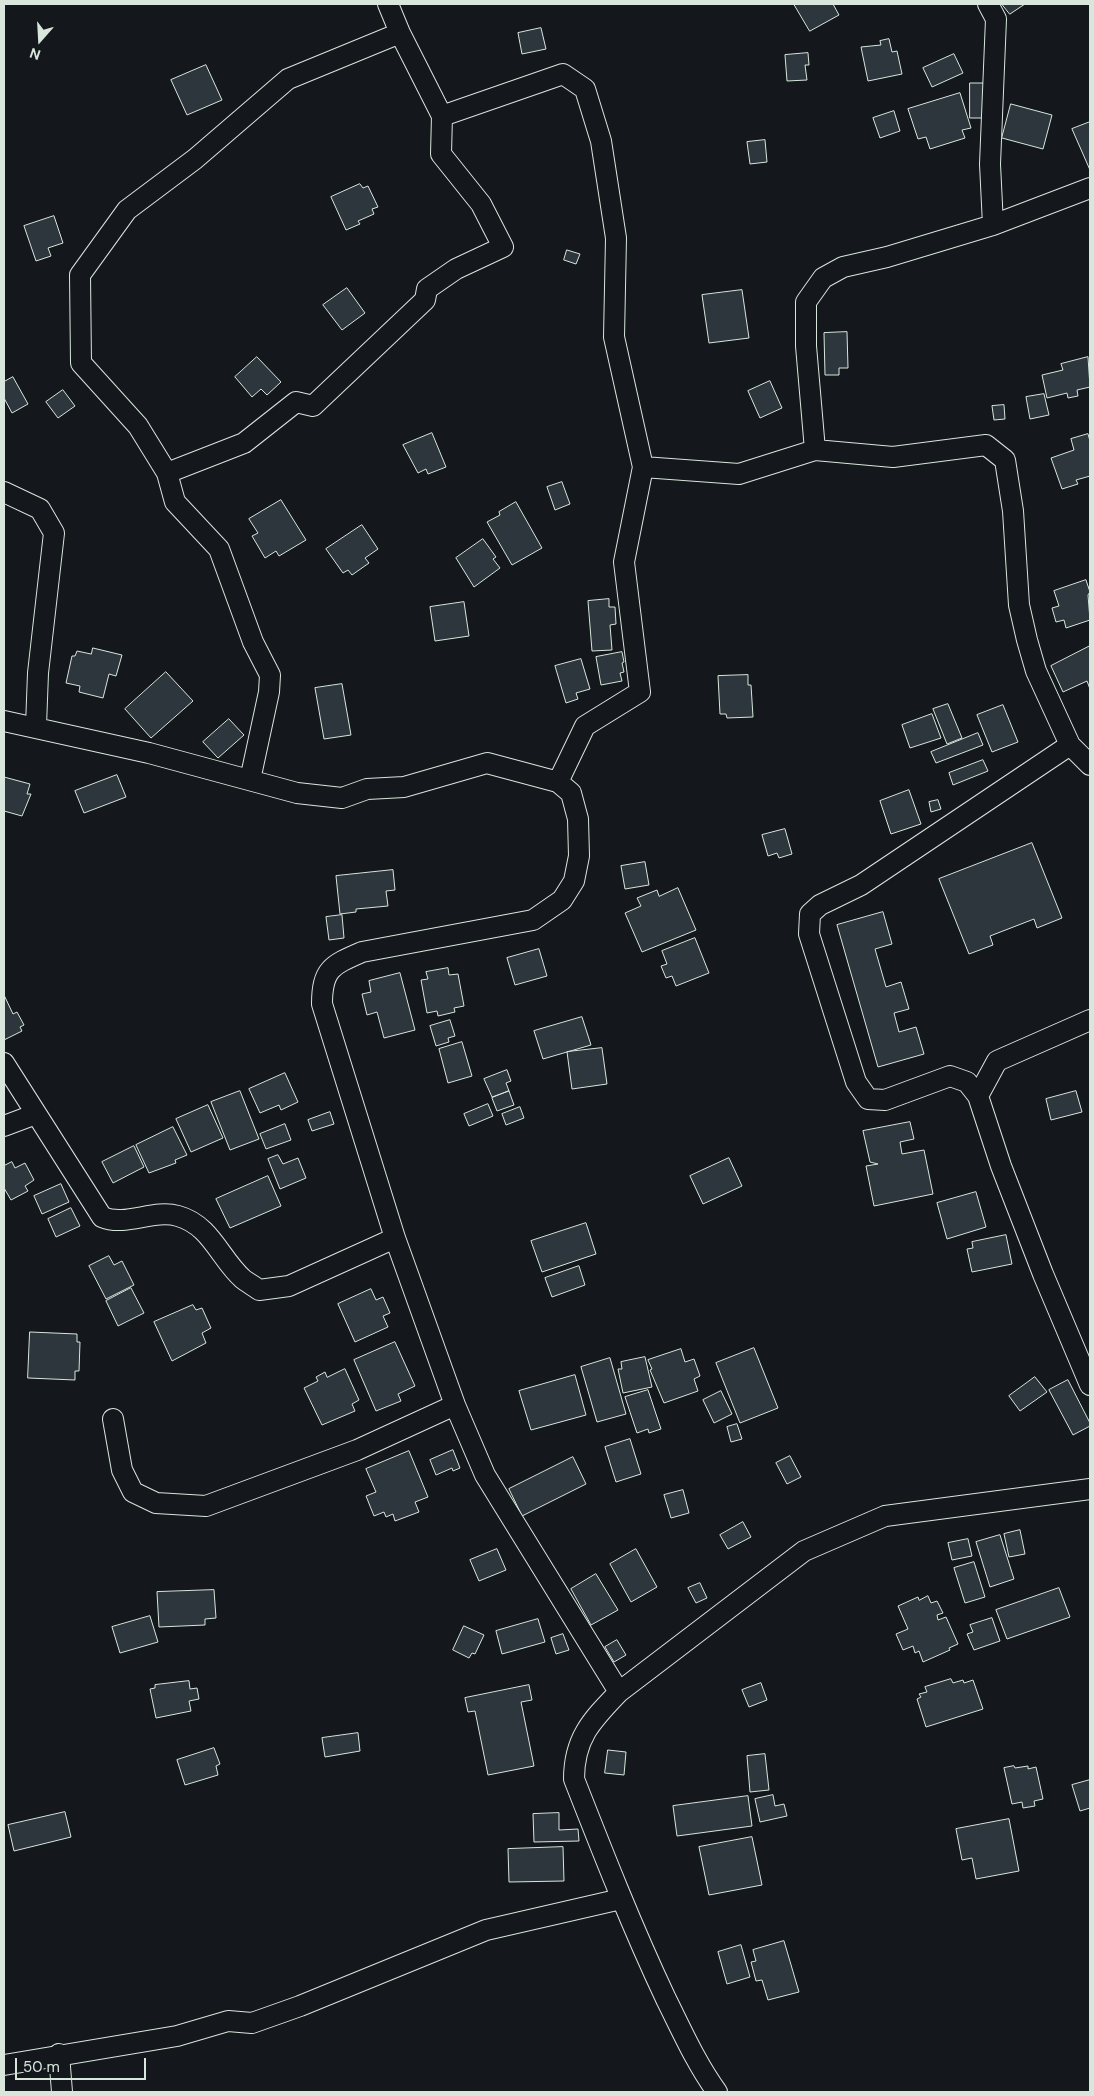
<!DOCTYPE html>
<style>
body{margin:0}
#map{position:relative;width:1094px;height:2096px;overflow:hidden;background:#14181c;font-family:"DM Sans",sans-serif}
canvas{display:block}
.frame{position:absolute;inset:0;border:5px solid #d8e6dc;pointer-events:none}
.north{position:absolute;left:15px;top:15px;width:50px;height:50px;-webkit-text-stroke:4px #14181c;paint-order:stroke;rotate:199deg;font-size:14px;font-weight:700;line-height:20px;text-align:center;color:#d8e6dc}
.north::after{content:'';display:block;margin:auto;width:18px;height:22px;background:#d8e6dc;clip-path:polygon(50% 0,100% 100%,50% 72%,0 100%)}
.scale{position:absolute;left:15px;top:2058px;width:131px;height:22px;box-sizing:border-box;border:2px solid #d8e6dc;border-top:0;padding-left:6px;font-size:15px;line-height:18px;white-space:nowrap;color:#d8e6dc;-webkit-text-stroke:4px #14181c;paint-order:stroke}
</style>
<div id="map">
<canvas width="1094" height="2096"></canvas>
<div class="frame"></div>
<div class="north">N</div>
<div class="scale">50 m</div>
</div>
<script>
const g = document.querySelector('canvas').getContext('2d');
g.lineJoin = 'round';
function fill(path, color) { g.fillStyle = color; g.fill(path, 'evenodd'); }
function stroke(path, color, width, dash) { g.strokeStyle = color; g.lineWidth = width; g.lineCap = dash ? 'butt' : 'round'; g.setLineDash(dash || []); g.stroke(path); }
const building = new Path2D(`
 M794 4H833L839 15 810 31Z
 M1002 4H1025L1010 14Z
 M541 28 546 49 522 54 518 33Z
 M889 39 892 52 897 51 902 74 868 81 861 47 881 45 880 41Z
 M808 53 809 65H805L807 80 787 81 785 55Z
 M954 54 963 73 932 87 923 68Z
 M206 65 222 100 187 115 171 80Z
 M970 83H985L986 118H970Z
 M960 93 971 128 962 130 965 138 930 149 926 137 918 139 908 109Z
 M1011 104 1052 115 1043 149 1002 138Z
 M894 111 900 131 880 138 873 118Z
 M1090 122V170L1072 129Z
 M765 140 767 162 750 164 747 142Z
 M360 184 363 188 368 186 378 207 372 209 374 214 358 221 360 224 346 230 331 197Z
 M54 216 63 243 48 248 51 256 36 261 24 226Z
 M567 250 580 254 576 264 564 260Z
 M347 288 365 313 342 330 323 305Z
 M742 290 749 338 709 343 702 295Z
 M847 332 848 368H839V375H825L824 333Z
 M257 357 281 382 267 395 261 389 252 397 235 377Z
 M1088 357 1090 387 1077 390 1078 396 1068 398 1067 393 1047 398 1042 375 1063 370 1061 364Z
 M13 377 28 404 12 413 4 398V382Z
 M770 381 782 408 760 418 748 391Z
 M63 390 75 406 58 418 46 402Z
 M1044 394 1049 415 1030 419 1026 397Z
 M1004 405 1005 419 994 420 992 406Z
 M432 433 446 467 428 474 426 469 418 473 403 445Z
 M1088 434 1090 441V476L1076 480 1078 484 1062 489 1051 458 1074 450 1071 439Z
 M562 482 570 504 555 510 547 487Z
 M281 500 306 540 279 556 276 551 265 558 252 536 258 533 249 519Z
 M516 502 542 548 512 565 487 522 500 515 499 512Z
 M362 525 378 549 365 558 369 563 352 575 348 570 343 573 326 549Z
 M483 539 496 557 493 559 500 568 474 587 456 558Z
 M1086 580 1090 592 1088 595 1090 620 1066 628 1064 620 1056 622 1052 608 1059 606 1054 591Z
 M609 599V607H615L616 624 610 625 612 650 592 651 588 601Z
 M464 602 469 636 435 641 430 607Z
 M1090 646V689L1087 681 1063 692 1051 666Z
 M93 648 122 655 116 676 109 674 103 698 79 692 80 686 66 683 72 656H75L77 651 91 654Z
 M622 652 624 662 622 663 624 672 620 673 622 681 601 685 596 657Z
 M581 659 590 689 576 693 578 699 566 703 555 666Z
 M166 672 193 701 151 738 125 709Z
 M748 675V685H751L753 717 727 718 726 714H720L718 676Z
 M342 684 351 735 324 739 315 688Z
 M948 704 962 738 947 744 933 709Z
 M1003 705 1018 742 992 752 977 715Z
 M932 714 941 738 910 748 902 725Z
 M229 719 244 735 218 758 203 742Z
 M978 733 983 745 936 763 931 752Z
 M983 760 988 771 953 785 949 773Z
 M117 775 126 797 84 813 75 791Z
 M4 777 30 784 27 794H31L22 816 4 811Z
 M909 790 921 824 891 834 880 801Z
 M938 800 941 809 931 812 929 802Z
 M785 829 792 854 779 858 777 853 768 856 762 835Z
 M1032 843 1062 918 1037 928 1034 919 990 936 993 945 969 954 939 879Z
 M645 862 649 885 625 889 621 866Z
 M393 870 395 890 386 891 388 906 356 909V912L340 914 336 876Z
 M678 888 696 930 642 952 625 913 641 906 637 898 657 890 659 896Z
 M883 912 892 944 875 949 886 987 901 982 909 1009 894 1013 899 1032 916 1027 924 1054 878 1067 837 925Z
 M342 915 344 938 329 940 326 917Z
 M695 938 709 973 676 986 672 976 666 978 661 966 667 964 662 951Z
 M539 949 547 976 515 985 507 958Z
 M448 968 449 975 458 974 464 1006 454 1008 455 1012 438 1016 437 1011 427 1013 421 980 428 979 426 972Z
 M400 973 415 1030 384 1038 377 1012 367 1015 362 994 371 992 369 981Z
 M4 995 13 1014 17 1012 24 1025 20 1027 22 1031 4 1040Z
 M582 1017 591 1045 543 1059 534 1031Z
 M450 1020 455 1036 448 1038 449 1042 436 1046 430 1026Z
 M462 1042 472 1076 448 1083 439 1049Z
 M602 1048 607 1084 572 1089 567 1052Z
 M507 1070 511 1081 506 1083 509 1091 492 1097 484 1079Z
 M285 1073 298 1102 281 1110 279 1105 260 1113 249 1089Z
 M240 1091 259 1139 230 1150 211 1102Z
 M509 1091 514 1105 497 1111 492 1098Z
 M1076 1091 1082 1112 1051 1120 1046 1099Z
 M488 1104 493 1116 469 1126 464 1114Z
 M208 1105 223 1138 191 1152 176 1119Z
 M520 1107 524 1118 506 1125 502 1114Z
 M330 1112 334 1124 312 1131 308 1120Z
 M910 1122 914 1139 900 1142 902 1154 924 1150 933 1194 874 1206 866 1166 878 1164 870 1162 863 1131Z
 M285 1124 291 1140 266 1149 260 1134Z
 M173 1127 187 1155 175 1160 176 1163 149 1173 136 1145Z
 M134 1146 144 1167 113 1183 102 1162Z
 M278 1155 283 1164 298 1158 306 1178 280 1189 268 1159Z
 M729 1158 742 1186 703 1204 690 1176Z
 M12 1162 15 1168 25 1163 34 1180 25 1186 28 1191 11 1200 4 1188V1166Z
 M268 1176 281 1206 230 1228 216 1199Z
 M61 1184 69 1202 42 1214 34 1196Z
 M976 1192 986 1227 947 1239 937 1203Z
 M71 1208 80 1226 56 1237 48 1219Z
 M586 1223 596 1254 542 1272 531 1241Z
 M1006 1235 1012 1264 972 1272 967 1249 973 1248 972 1242Z
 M109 1256 114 1265 122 1261 134 1285 106 1299 89 1266Z
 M579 1266 585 1285 552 1297 545 1278Z
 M131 1288 144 1313 118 1326 106 1301Z
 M371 1289 376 1300 383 1297 390 1313 383 1316 388 1327 355 1342 338 1304Z
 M193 1305 196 1310 202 1308 211 1328 202 1333 206 1343 172 1361 154 1322Z
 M30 1332 77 1334V1342H80L79 1371H75V1380L28 1378Z
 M395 1342 415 1386 398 1394 401 1401 376 1411 354 1360Z
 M754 1348 778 1408 740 1423 716 1363Z
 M681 1349 685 1362 694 1359 700 1376 694 1379 698 1391 664 1403 650 1370 652 1369 648 1360Z
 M645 1357 652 1387 623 1393 618 1369H622L621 1362Z
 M610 1358 626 1414 597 1422 581 1367Z
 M345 1369 359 1400 352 1404 355 1411 322 1425 304 1388 318 1381 316 1377 325 1372 327 1377Z
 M575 1375 586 1415 531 1430 519 1391Z
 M1035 1377 1047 1392 1020 1411 1009 1396Z
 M1068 1380 1090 1423V1426L1073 1435 1049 1390Z
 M648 1390 661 1429 649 1433 648 1429 637 1433 625 1397Z
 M721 1391 732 1414 714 1423 703 1400Z
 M737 1424 742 1439 731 1442 727 1427Z
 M630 1439 641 1474 616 1482 605 1447Z
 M453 1450 460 1468 453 1471 452 1468 436 1475 430 1460Z
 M409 1451 428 1497 415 1502 419 1512 395 1521 393 1514 386 1517 384 1512 374 1516 366 1496 376 1492 366 1469Z
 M790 1456 801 1477 787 1484 776 1463Z
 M573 1457 586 1484 522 1516 509 1489Z
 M683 1490 689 1513 671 1518 664 1495Z
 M743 1522 751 1537 728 1549 720 1535Z
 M1020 1530 1025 1554 1009 1557 1004 1534Z
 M1000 1535 1014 1579 990 1587 976 1542Z
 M968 1539 972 1556 952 1560 948 1543Z
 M497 1549 506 1570 479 1581 470 1560Z
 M636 1549 657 1587 631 1602 610 1564Z
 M974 1562 985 1597 965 1603 954 1568Z
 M596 1574 618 1610 591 1625 571 1589Z
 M700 1583 707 1598 696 1603 688 1588Z
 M1059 1588 1070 1617 1007 1639 996 1610Z
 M214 1590 216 1618 205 1619V1625L159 1627 157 1592Z
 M928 1596 931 1603 937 1601 943 1613 937 1615 938 1620 946 1617 958 1644 949 1648 950 1650 923 1662 919 1651 915 1653 913 1646 903 1650 896 1634 908 1629 898 1606 918 1597 919 1600Z
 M150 1616 158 1642 120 1653 112 1627Z
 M992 1618 1000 1641 974 1650 967 1634 973 1632 970 1625Z
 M538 1619 545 1642 502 1654 496 1631Z
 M464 1626 484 1635 475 1654 472 1653 469 1658 453 1650Z
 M563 1634 569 1650 556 1654 551 1638Z
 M617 1640 626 1655 614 1662 605 1647Z
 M951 1679 953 1683 963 1680 964 1683 973 1680 983 1709 926 1727 917 1699 921 1697 919 1694 927 1692 925 1687Z
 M189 1681 190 1689 197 1688 199 1699 189 1701 191 1711 156 1718 150 1689 155 1688V1685Z
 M761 1683 767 1700 749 1707 742 1690Z
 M529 1685 532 1700 521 1702 534 1766 488 1775 475 1711 468 1712 465 1698Z
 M358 1733 360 1751 325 1757 322 1738Z
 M214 1748 220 1764 216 1766 218 1775 185 1785 177 1760Z
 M608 1750 626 1752 624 1775 605 1773Z
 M765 1754 769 1790 750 1792 747 1756Z
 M1014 1766 1015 1768 1028 1766V1769L1036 1767 1043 1799 1034 1801 1035 1806 1023 1808 1022 1802 1012 1804 1004 1768Z
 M1090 1780V1808L1080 1811 1072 1785Z
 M773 1795 775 1806 784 1804 787 1816 760 1822 755 1799Z
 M748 1796 752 1826 677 1836 673 1806Z
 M65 1812 71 1837 14 1851 8 1825Z
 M559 1813V1830L578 1829 579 1841 534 1842 533 1814Z
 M1009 1819 1019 1871 976 1879 972 1858 962 1860 956 1829Z
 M752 1837 762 1885 709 1895 699 1847Z
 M563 1847 564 1881 509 1882 508 1849Z
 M784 1941 799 1992 768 2000 762 1980 756 1981 751 1962 756 1961 753 1950Z
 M741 1945 750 1977 727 1984 718 1952Z`);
fill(building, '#2c363c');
stroke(building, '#d8e6dc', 1);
const minor = new Path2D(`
 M388 4 400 33 442 116 563 74 585 89 601 141 616 238 614 337 643 467 624 562 640 692 585 726 558 782
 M988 4 996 19 990 164 993 225
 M815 450 806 346V302L823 278 843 267 887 257 993 225 1090 188
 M643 467 739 474 815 450 893 457 986 445 1005 460 1013 511 1019 605 1027 640 1036 671 1070 745 1090 765
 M167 473 244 443 296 402 313 406 425 300 427 289 456 269 503 247 481 204 441 154 442 116
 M4 492 40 509 54 533 38 673 36 726
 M4 721 149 753 297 793 342 798 367 789 404 787 487 763 558 782 571 793 578 819 579 856 574 881 562 900 533 920 362 952C332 965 322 969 322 1004L395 1238 455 1405 485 1475 619 1692
 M1070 745 861 885 820 905 810 914 809 934 856 1082 868 1099 885 1100 950 1076 967 1082 978 1096 1001 1166 1043 1274 1090 1385
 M250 780 269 692 270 675 253 642 219 549 175 502 167 473 138 426 81 363 80 275 127 210 195 159 288 79 400 33
 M4 1063 102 1217C126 1227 153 1209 178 1216 211 1225 220 1259 243 1279 248 1283 254 1286 259 1290L289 1286 395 1238
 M978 1096 997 1061 1090 1020
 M4 1126 36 1114
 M113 1419 122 1470 133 1492 156 1503 206 1506 357 1450 455 1405
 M59 2054 62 2092
 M4 2065 177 2036 228 2021 252 2023 300 2006 486 1930 621 1899
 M717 2092C696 2063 682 2031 666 1999 632 1927 603 1853 574 1779 574 1738 592 1720 619 1692L804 1551 885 1516 1090 1489`);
stroke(minor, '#d8e6dc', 22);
stroke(minor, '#14181c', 20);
</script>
